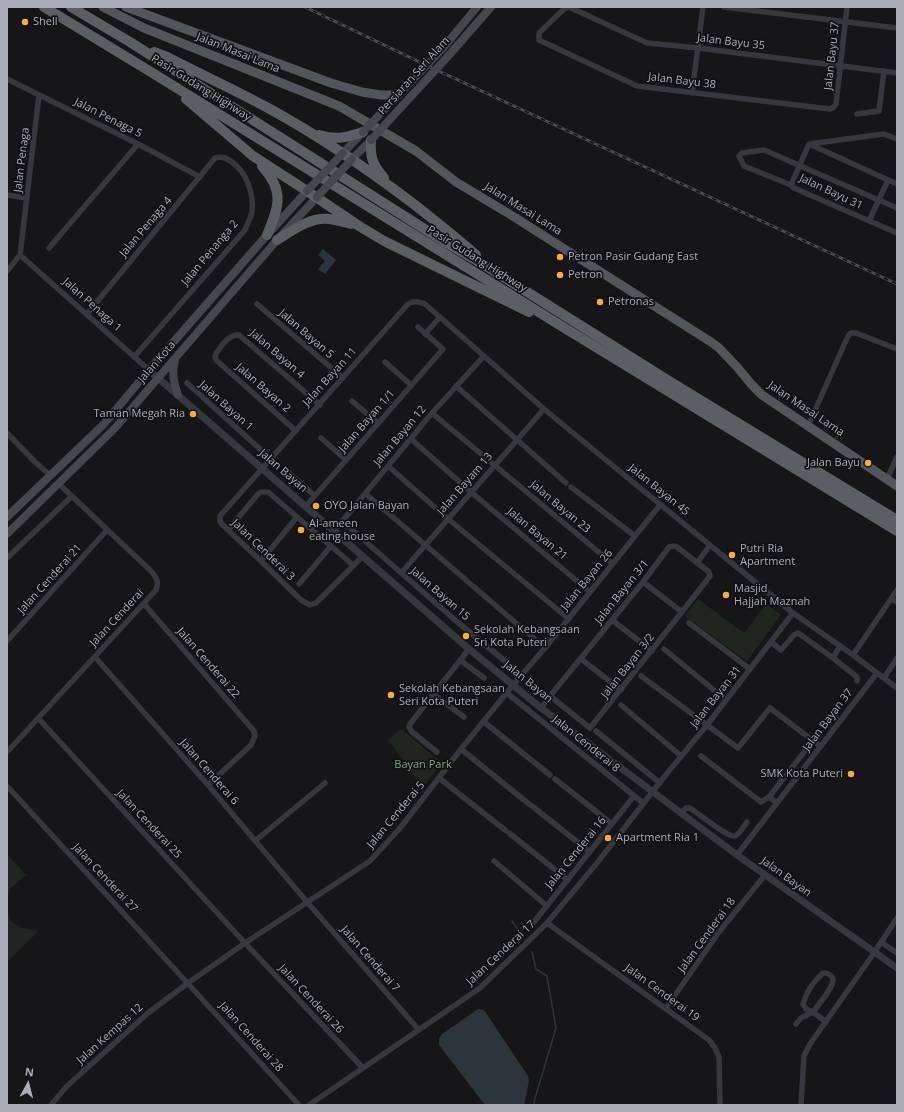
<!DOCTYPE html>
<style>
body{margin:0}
#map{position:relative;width:904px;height:1112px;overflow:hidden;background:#161618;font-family:"Open Sans",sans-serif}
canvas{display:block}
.frame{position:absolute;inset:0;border:8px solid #a8adb8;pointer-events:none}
.north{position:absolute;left:8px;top:1064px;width:40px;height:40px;-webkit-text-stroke:3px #111113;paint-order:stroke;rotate:7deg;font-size:11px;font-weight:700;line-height:16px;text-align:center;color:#a8adb8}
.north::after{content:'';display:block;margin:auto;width:14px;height:18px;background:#a8adb8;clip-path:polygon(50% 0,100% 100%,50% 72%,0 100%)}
</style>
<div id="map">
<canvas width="904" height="1112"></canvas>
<div class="frame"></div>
<div class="north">N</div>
</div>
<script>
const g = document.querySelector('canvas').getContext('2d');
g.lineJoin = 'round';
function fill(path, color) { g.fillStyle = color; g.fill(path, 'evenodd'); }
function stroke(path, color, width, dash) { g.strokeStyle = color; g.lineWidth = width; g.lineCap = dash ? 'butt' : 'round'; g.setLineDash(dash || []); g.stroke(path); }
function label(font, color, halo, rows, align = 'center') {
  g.font = font + ' "Open Sans",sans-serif'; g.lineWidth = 3.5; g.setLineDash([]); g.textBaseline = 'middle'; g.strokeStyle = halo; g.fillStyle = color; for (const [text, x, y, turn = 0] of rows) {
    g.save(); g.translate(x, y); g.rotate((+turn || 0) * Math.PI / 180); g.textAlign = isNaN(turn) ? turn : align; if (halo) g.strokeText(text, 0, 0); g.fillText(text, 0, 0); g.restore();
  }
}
fill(new Path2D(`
 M698 599 744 633 766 604 781 615 747 661 685 616Z
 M401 729 442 763 423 787 388 740Z
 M7 854 26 875 11 888 7 897Z
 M7 910 12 922 22 928 39 931 7 962Z`), '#1e261f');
fill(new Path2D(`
 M323 249 336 260 325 274 318 269 325 261 318 255Z
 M478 1009 484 1010 528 1076 529 1081 524 1105H485L439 1045V1039L442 1034Z`), '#2c353c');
stroke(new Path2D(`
 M512 921 524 938
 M532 952 536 969 547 976 556 1028 534 1102V1105`), '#2c353c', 1.5);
stroke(new Path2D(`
 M724 7 897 28
 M847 7 836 104 834 107 830 109 637 86 539 40V33L564 9 569 7 647 43 698 48 897 73
 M7 79 138 144 200 177
 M692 93 703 7
 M857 114 879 111 884 71
 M897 139 884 134 809 144 791 185 794 188 897 233
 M809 144 897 184
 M791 185 744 166 739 156 742 153 764 150 897 208
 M7 195 27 198
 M869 221 888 180
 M49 248 138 144
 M20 255 149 370
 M7 271 20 255 39 95
 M257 304 343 378
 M87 314 215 158C223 156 226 158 232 162 247 173 254 194 252 212 251 218 247 224 245 230L134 357
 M425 334 440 317
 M385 362 411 385
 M187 383 271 459
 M456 386 566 483
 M352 401 378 423
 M432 413 613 564
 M808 426 848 336 851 333H856L897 349
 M296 431 216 360 215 357 216 353C222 346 228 334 239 335L320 405
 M7 433 35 462 50 475
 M321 438 346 460
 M411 439 471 492 590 592
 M388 466 448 519 569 619
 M288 472 315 496
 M887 479 897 457
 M571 487 635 536
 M366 494 545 648
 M306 506 443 349 418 327
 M342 521 455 620 522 675
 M228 530 258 494 261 492H268L353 565
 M334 531 432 413 484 356
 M363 556 316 603 310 605 301 600 261 561 228 530 220 522V516L408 304C414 300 419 302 425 304L544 409 601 456 793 613 853 655 897 688
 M7 558 72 496
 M261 561 297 517
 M697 563 710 545
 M401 573 544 409
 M643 582 682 612
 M299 584 331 546
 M891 599 897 602
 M144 604 254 731 255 736 251 745 208 785
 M612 620 652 651
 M689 623 750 669
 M7 641 107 530
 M771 642 781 650 794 635 798 633 833 658 857 677V681
 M664 649 726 700
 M853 655 897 590
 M95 657 208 785 307 902 419 1030
 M833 658 840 646
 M581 659 621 690
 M460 660 484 678
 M641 676 738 748 770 708 820 746
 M884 678 897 658
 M507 693 643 803
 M433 694 464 717
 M621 705 681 756
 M541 708 550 696 643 582 669 547 674 546 677 547 709 572 710 576 696 594 590 728 550 696
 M38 718 245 943 363 1068
 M484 722 550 775
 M596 731 660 783
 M461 749 529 804
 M7 752 156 590C159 581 157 579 152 572L59 484
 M437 752 412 732 409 727 410 724 469 649
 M701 756 761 802 769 797
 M439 778 505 830
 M555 779 612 824
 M7 786 299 1105
 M777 803 769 797 812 742
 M532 806 590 852
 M681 813 686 808H690C698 813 728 838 735 836 740 834 744 826 747 822
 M509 833 568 880
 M255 841 325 783
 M737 855 877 673
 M494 861 547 906
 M534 922 634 796
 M547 923 709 1040 715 1048 719 1057 720 1105
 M881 942 897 953
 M823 973H826C829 974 832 976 833 979 834 987 818 1005 813 1012L806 1009 803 1004C806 993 814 981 823 973Z
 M666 1008 719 932 765 875
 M796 1024 801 1018 813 1012 826 1022
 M51 1105 66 1087 148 1013 188 983 245 943 370 861 401 827 461 749 513 685 545 648 660 505
 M309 1105 480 988 547 923 597 863 664 777 707 725 793 613
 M801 1105 804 1056 810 1044 874 953 897 918`), '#37383d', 5.5);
stroke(new Path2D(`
 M149 370 469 649 541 708 737 855 897 968`), '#37383d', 7);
stroke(new Path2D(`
 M443 48 477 7
 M450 54 491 7
 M343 153 363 132
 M352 159 371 140
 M175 360C171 374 174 382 178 395
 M7 517 104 424 149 370 267 235 307 191
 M7 534 115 428 277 240 317 197`), '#45474d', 8);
stroke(new Path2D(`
 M103 7 144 28 339 106 416 151 456 182 511 215 711 342 719 348 738 368 751 384 762 395 808 426 897 486
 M126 7 331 83 362 92 381 95H398`), '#53555c', 9);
stroke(new Path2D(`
 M44 7 151 72 563 327 897 531
 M71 7 130 42 445 242 489 268 669 381 897 520
 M154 52 167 57C202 75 237 91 270 109 321 137 369 170 415 205 435 221 456 237 476 255
 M186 99 253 156 307 191 359 226 384 241 529 312
 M319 135C337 140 345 138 363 132
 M371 140C370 157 372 164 384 178
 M262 166C285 191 279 207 267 235
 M277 240C293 230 310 217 329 219 337 220 344 222 351 224`), '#5b5e65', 10);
const rail = new Path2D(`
 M305 7 430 67 897 284`);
stroke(rail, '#4a4c52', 3);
stroke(rail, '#111113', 1.5, [4.5]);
stroke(new Path2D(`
 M363 132 443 48
 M371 140 450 54
 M307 191 343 153
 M317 197 352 159`), '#45474d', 8);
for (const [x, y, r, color] of [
 [25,22,4,"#f2b134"],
 [560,257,4,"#f2b134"],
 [560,275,4,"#f2b134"],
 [600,302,4,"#f2b134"],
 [193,414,4,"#f2b134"],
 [868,463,4,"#f2b134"],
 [316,506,4,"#f2b134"],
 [301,530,4,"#f2b134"],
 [732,555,4,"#f2b134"],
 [726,595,4,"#f2b134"],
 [466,636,4,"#f2b134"],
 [391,695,4,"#f2b134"],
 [851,774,4,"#f2b134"],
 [608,838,4,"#f2b134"]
]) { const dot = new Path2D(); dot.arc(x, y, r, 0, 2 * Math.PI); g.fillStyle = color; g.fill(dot); stroke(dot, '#111113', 1.5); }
label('11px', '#a8adb8', '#111113', [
 ["Shell",33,22],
 ["Petron Pasir Gudang East",568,257],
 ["Petron",568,275],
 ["Petronas",608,302],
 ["Taman Megah Ria",185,414,"right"],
 ["Jalan Bayu",860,463,"right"],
 ["OYO Jalan Bayan",324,506],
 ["Al-ameen",309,524],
 ["eating house",309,537],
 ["Putri Ria",740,549],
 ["Apartment",740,562],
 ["Masjid",734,589],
 ["Hajjah Maznah",734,602],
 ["Sekolah Kebangsaan",474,630],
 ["Sri Kota Puteri",474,643],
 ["Sekolah Kebangsaan",399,689],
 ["Seri Kota Puteri",399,702],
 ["SMK Kota Puteri",843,774,"right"],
 ["Apartment Ria 1",616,838]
], 'left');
label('11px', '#a8adb8', '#111113', [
 ["Jalan Bayu 35",731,42,7],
 ["Jalan Masai Lama",238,53,22],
 ["Jalan Bayu 37",832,56,-84],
 ["Persiaran Seri Alam",414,76,-48],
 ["Jalan Bayu 38",682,81,7],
 ["Pasir Gudang Highway",201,88,32],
 ["Jalan Penaga 5",108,118,27],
 ["Jalan Penaga",22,160,-83],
 ["Jalan Bayu 31",831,192,25],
 ["Jalan Masai Lama",523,209,32],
 ["Jalan Penaga 4",146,227,-50],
 ["Jalan Penanga 2",210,253,-50],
 ["Pasir Gudang Highway",477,259,32],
 ["Jalan Penaga 1",92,305,42],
 ["Jalan Bayan 5",306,334,41],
 ["Jalan Bayan 4",277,354,41],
 ["Jalan Kota",157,362,-49],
 ["Jalan Bayan 11",330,377,-48],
 ["Jalan Bayan 2",263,388,41],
 ["Jalan Bayan 1",226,406,42],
 ["Jalan Masai Lama",806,409,34],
 ["Jalan Bayan 1/1",367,421,-49],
 ["Jalan Bayan 12",400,436,-50],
 ["Jalan Bayan",283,471,41],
 ["Jalan Bayam 13",465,484,-49],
 ["Jalan Bayan 45",659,490,39],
 ["Jalan Bayan 23",560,507,40],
 ["Jalan Bayan 21",537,534,40],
 ["Jalan Cenderai 3",263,550,44],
 ["Jalan Cenderai 21",50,579,-48],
 ["Jalan Bayan 26",587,580,-51],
 ["Jalan Bayan 3/1",622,592,-51],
 ["Jalan Bayan 15",440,594,41],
 ["Jalan Cenderai",117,618,-47],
 ["Jalan Cenderai 22",208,663,49],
 ["Jalan Bayan 3/2",628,666,-52],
 ["Jalan Bayan",528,682,39],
 ["Jalan Bayan 31",716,697,-52],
 ["Jalan Bayan 37",828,720,-53],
 ["Jalan Cenderai 8",586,744,39],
 ["Jalan Cenderai 6",209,772,49],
 ["Jalan Cenderai 5",396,815,-50],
 ["Jalan Cenderai 25",149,824,47],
 ["Jalan Cenderai 16",576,853,-51],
 ["Jalan Bayan",786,877,36],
 ["Jalan Cenderai 27",105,878,47],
 ["Jalan Cenderai 18",707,935,-54],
 ["Jalan Cenderai 17",501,953,-43],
 ["Jalan Cenderai 7",370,959,49],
 ["Jalan Cenderai 19",662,993,36],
 ["Jalan Cenderai 26",311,999,47],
 ["Jalan Kempas 12",110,1034,-42],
 ["Jalan Cenderai 28",251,1037,48]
]);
label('11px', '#7fa381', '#111113', [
 ["Bayan Park",423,765]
]);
</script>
